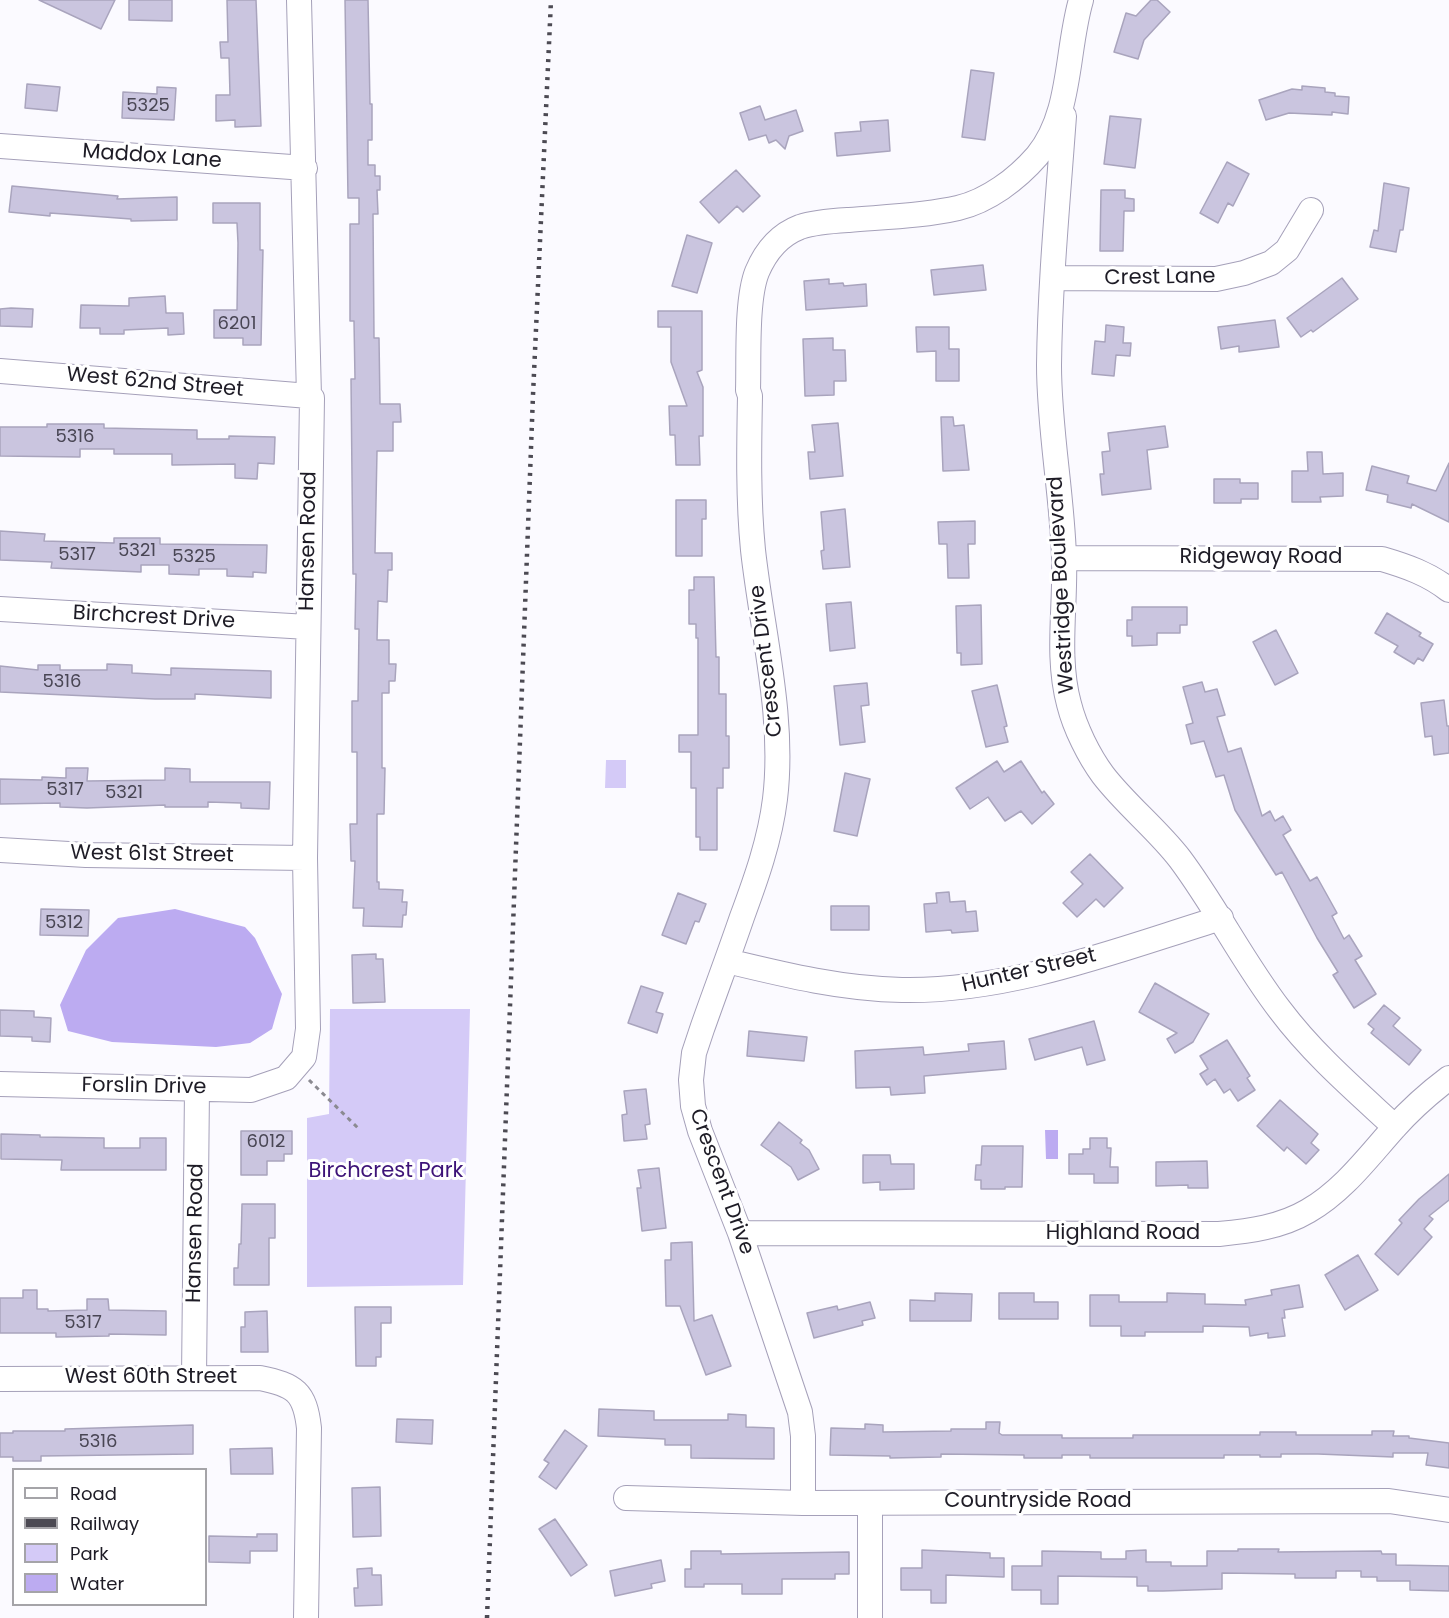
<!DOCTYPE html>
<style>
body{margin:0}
#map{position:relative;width:1449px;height:1618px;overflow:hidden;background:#fbfaff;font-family:Poppins,sans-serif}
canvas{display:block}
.legend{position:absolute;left:12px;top:1468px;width:195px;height:138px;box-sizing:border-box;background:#fff;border:2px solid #a5a4a8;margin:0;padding:8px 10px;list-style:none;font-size:18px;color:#1e1c26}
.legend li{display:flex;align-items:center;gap:12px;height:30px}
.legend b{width:30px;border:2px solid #a5a4a8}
</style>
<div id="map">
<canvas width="1449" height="1618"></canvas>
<ul class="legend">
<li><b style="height:8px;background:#fff"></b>Road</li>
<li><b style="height:8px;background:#4c4a53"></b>Railway</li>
<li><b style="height:16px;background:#d4caf7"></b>Park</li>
<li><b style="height:16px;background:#bcabf1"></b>Water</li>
</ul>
</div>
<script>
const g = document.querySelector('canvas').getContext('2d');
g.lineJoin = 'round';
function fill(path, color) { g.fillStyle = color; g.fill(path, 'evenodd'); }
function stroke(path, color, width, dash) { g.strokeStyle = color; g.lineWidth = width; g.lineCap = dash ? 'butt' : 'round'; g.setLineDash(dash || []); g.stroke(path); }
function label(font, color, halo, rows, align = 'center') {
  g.font = font + ' Poppins,sans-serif'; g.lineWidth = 6; g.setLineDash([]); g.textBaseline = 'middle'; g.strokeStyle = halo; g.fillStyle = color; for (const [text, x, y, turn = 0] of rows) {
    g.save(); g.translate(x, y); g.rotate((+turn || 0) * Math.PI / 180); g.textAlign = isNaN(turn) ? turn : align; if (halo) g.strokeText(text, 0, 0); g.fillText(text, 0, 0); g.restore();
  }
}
fill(new Path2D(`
 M606 760H626V788H605Z
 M330 1009H470L463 1285 307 1287V1118L329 1114Z`), '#d4caf7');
fill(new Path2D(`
 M175 909 245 927 255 938 282 994 272 1029 250 1043 216 1047 112 1042 68 1031 60 1005 86 950 118 918Z
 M1045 1130H1058V1159H1046Z`), '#bcabf1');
const building = new Path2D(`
 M39 0H115L101 29Z
 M129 0H172V21L129 20Z
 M227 0H256L261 126 235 127V120L216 121V95H230L229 58H221L220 42H228Z
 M345 0H368L370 104H372V140H368V165H375V176H380V190H377L378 214H373L374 338H379L380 404H400L401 422H393V451H377L375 553H392V570H388L387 602 378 601 377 640H389V664H396L395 681H389V693H382V768H385L384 814H377V882H379V889L403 890 402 902H407L406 915H403L402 927 363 926 364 908H353L355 861H351L350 824H357V752H352V701H358L359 629H355L356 574H353L351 379H355L354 321H350V224H359V198H348Z
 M1151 0H1157L1170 12 1144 40 1138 59 1114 52 1126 13 1136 16Z
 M971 70 994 73 985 140 962 137Z
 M27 84 60 87 57 111 25 108Z
 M1302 86 1325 88V92L1335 93V96L1349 97 1348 114 1332 112V115L1289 113 1266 120 1259 100 1292 89 1302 90Z
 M157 87 176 88 174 120 122 118 123 92 157 94Z
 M760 106 765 120 796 110 803 131 789 136 785 149 776 140 769 143 766 135 749 140 740 113Z
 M1110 116 1141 119 1135 168 1104 164Z
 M888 120 890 151 837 156 835 133 861 131 860 122Z
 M1227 162 1249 174 1233 206 1228 203 1218 223 1200 213Z
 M736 170 760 196 743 212 737 206 719 223 700 202Z
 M1384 183 1409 188 1403 230H1400L1396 252 1370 247 1374 230 1378 231Z
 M12 186 118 196 117 199 177 197V220L131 221V219L50 213V216L9 212Z
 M1101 190H1125V198L1134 199V211H1124L1123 251H1100Z
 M213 203H260V250H263L261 345H243V338H214V310H237L238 243 237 223H213Z
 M687 235 712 243 697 293 672 286Z
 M983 265 986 290 934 295 931 270Z
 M1342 278 1358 299 1313 332 1311 330 1301 337 1287 318Z
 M829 279V284L843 283 844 286 866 284 867 306 806 310 804 281Z
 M165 296 166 313H183L184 334 168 335V328L124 330V334H100V328H80L81 305 129 306V298Z
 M11 308 33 309 32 327 0 326V309Z
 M658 311H702V370L697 372 703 387V436H699L700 465H676L675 435H670L669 406H687L671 362V327H658Z
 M1275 320 1279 347 1239 352V346L1221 349 1218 327Z
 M1106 325 1124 327 1123 343H1131L1130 356 1116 355 1114 376 1092 374 1095 341 1105 342Z
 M916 327H949V349H959V381H936V351L917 352Z
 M833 338V350H845L846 381H834V395L805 396 803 339Z
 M941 417H953L954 426 964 425 969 470 943 471Z
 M838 423 843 476 810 479 808 452H815L812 425Z
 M47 424H104V428L197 430V439H229V436L275 437 274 464 258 463 257 479 235 478V464L172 465V454H114V449H80V457L0 456V427H47Z
 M1165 426 1168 447 1147 450 1151 489 1102 495 1100 474H1104L1102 452 1110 451 1108 433Z
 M1307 452H1322L1323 474 1343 473V496L1320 497 1321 502H1292V471H1308Z
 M1449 463V522L1412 504 1411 508 1387 502 1388 495 1366 490 1372 466 1409 476 1407 483 1436 491Z
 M1214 479H1240V483H1258V499H1241V503H1214Z
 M676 500H706V519H702V556H676Z
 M845 509 850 567 823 569 821 551 824 550 821 512Z
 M975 521V544H968L969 578H948L947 544H939L938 522Z
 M0 531 45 534 44 541 114 543V538H160V544L267 545 266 573 253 572V577L227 576V569H199V575L169 574V565H141V572L51 568 52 562 0 560Z
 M694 577H714L716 657H719V694H726V736H729V768H723V788H717V850H700V837H696V788H691V752H679V735H698V638H696V624H689V590H694Z
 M851 602 855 648 830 651 826 604Z
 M981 605 982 664 961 665V653H957L956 606Z
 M1132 607H1187V625H1180V633H1157V645L1132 646V636H1127V620H1132Z
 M1387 613 1421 633 1419 636 1433 644 1423 661 1418 658 1414 664 1394 652 1398 646 1375 633Z
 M1276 630 1298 673 1275 685 1253 642Z
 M107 664 132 665V673L171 675V668L271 671V698L195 694V699H155L0 692V666L38 670V665H60V670H107Z
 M1202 682 1205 692 1217 689 1225 715 1217 717 1228 752 1241 748 1262 816 1270 811 1275 821 1283 816 1291 830 1283 835 1310 881 1317 877 1337 913 1332 916 1344 939 1349 935 1362 956 1355 960 1376 994 1354 1008 1333 975 1338 972 1317 938 1282 872 1276 875 1235 810 1224 775 1216 777 1204 741 1191 744 1186 725 1193 723 1183 687Z
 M867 683 869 705 861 706 865 742 840 745 834 686Z
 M997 685 1007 726 1004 727 1008 742 986 747 972 691Z
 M1444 700 1447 726H1449V753L1434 755 1432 736 1425 737 1421 703Z
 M997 761 1004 772 1021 761 1042 793 1044 791 1054 804 1032 824 1021 811 1005 821 988 797 970 809 956 788Z
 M66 768H88L87 781 165 780V768L190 769V782H270L269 809 241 808V803L208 802V807H165V805L87 808 60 807V803L0 804V779L42 780V777L66 778Z
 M845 773 870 779 857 836 834 831Z
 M1090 854 1123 888 1104 907 1096 899 1077 917 1063 903 1083 884 1071 872Z
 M949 892 950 902 965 901 966 912 976 911 978 931 952 933 951 930 926 932 924 904 937 903 936 893Z
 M678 893 706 904 699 922 695 921 686 944 662 935Z
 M831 906H869V930H831Z
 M41 909 89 910 88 936 40 935Z
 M376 954V959H383L385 1002 353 1003 352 955Z
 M1155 983 1209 1014 1193 1042 1175 1053 1167 1039 1177 1033 1139 1012Z
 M641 986 663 993 656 1012 663 1014 657 1033 628 1023Z
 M1384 1005 1400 1018 1393 1026 1421 1050 1409 1065 1371 1033 1374 1029 1368 1024Z
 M0 1010 34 1011V1017L51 1018 50 1042 32 1041V1037L0 1036Z
 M1094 1021 1105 1060 1087 1065 1082 1047 1035 1060 1029 1039Z
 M749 1031 807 1037 804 1061 747 1056Z
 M1227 1040 1250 1076 1247 1078 1255 1090 1238 1101 1230 1089 1224 1093 1215 1079 1207 1085 1200 1074 1208 1069 1200 1056Z
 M1004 1041 1006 1069 924 1076 925 1093 891 1095 890 1087 856 1088 855 1051 923 1047 924 1055 969 1051 968 1044Z
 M646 1089 650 1124 645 1125 647 1139 624 1141 622 1115 627 1114 624 1091Z
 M1280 1100 1318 1134 1311 1143 1319 1150 1306 1164 1287 1147 1284 1151 1257 1126Z
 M779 1122 802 1140 800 1143 809 1150 819 1169 798 1180 791 1167 761 1145Z
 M241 1131H292V1154H284V1161H267V1175H241Z
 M1 1134 40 1135V1137L104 1138V1148H140V1138H166V1170H61L62 1160 1 1159Z
 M1090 1138H1107V1148H1111L1110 1167H1118V1183H1094V1174H1069V1154H1083V1149H1090Z
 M982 1146H1023L1022 1187H1005V1189H981V1180H975L976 1165H981Z
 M863 1155H890L891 1164H914V1189L880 1190V1182L863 1183Z
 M1207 1161 1208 1188H1188V1185L1156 1186V1162Z
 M659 1168 666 1228 642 1231 637 1188H641L638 1170Z
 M1449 1174V1200L1429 1216 1433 1219 1424 1229 1432 1237 1398 1275 1375 1254 1402 1223 1399 1220 1419 1199Z
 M242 1204H275V1238H269V1285H234V1268H238L239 1244H241Z
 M692 1242 694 1321 712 1315 731 1366 706 1375 680 1306H666L665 1260H671V1243Z
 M1358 1255 1378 1290 1345 1310 1325 1275Z
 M1299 1285 1303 1307 1284 1310 1285 1318H1282L1285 1336 1268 1338V1333L1250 1336 1249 1327 1203 1326V1332H1145V1336H1121V1326H1090V1295H1119V1302H1167V1293L1205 1294V1304L1246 1305 1245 1300 1272 1295 1271 1290Z
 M23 1290H37V1309H48V1311L87 1310V1299H108L109 1310 166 1311V1335L109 1334V1336L56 1337V1333H0V1298H23Z
 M935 1293 972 1294 971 1321H910V1300L935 1301Z
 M999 1293H1034V1302H1058V1319H999Z
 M870 1302 875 1318 862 1321 863 1325 814 1338 807 1313 837 1306 838 1310Z
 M355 1307H391V1323H381V1357H376V1366H356Z
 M267 1311 268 1352H241V1327H245V1312Z
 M599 1409 654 1411V1420H728V1414L746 1415V1427L774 1428V1459L691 1458V1445H665V1439L598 1436Z
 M397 1419 433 1420 432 1444 396 1442Z
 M986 1422H1000L999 1433 1002 1435H1062V1438H1133V1435H1260V1432H1296V1435H1372V1431H1394L1393 1436H1409V1438L1449 1443V1468L1426 1465 1428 1453H1393V1457L1318 1454H1281V1457H1260V1455H1224V1458H1090V1455H1062V1458H1024V1455L941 1454V1457L890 1458V1456L830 1455 831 1428 865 1429V1424L883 1425V1432L951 1431V1429H986Z
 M193 1425V1454L41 1456V1461H13V1457H0V1433H13V1431H65V1429Z
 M565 1430 587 1446 556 1489 539 1477 549 1463 544 1460Z
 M272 1448 273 1474H231L230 1449Z
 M380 1487 381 1536 353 1537 352 1488Z
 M555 1519 587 1565 571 1576 539 1529Z
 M257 1534H277V1551H250V1563L209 1562V1536L257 1537Z
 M1238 1549H1279L1278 1552 1381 1551 1382 1554H1396V1565L1449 1566V1591L1410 1590V1581H1377V1577H1361V1571H1336V1578H1295V1574L1222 1573V1589L1163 1591H1148V1586H1137V1577L1058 1576V1604H1041V1590H1012V1566H1042V1551L1101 1552V1559H1126V1551L1146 1550V1562H1171V1566H1207V1551H1238Z
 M922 1550 990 1553V1558H1004V1577L946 1575V1603H931V1590H901V1568H922Z
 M691 1551H721V1554L849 1552V1574H835V1579H782V1594H742V1584H704V1587H685V1569H691Z
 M661 1560 665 1581 651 1584 652 1588 615 1596 610 1571Z
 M372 1568V1575H381L382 1605 355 1606 354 1588H358L357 1569Z`);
fill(building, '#cac5df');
stroke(building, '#a9a4bd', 1.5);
const minor = new Path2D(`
 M1064 116C1058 199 1050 282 1049 365 1049 429 1062 493 1064 557 1066 606 1056 656 1069 704 1075 728 1089 756 1103 775 1126 805 1157 829 1180 859 1216 907 1243 962 1280 1010 1313 1054 1355 1090 1395 1127
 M0 146 305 168
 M1053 278 1216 279 1244 273 1271 263 1287 250 1311 210
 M0 371 309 396
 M1064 558 1382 559C1406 566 1429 574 1449 590
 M0 609 308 627
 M0 850 86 855 305 858
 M727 961C785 975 842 989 902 990 1011 992 1117 950 1221 918
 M0 1084 251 1090 286 1078 304 1057 308 1029 305 858 312 398 309 396 299 0
 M740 1233 1219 1234C1250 1231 1281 1227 1308 1211 1343 1191 1368 1157 1394 1128 1411 1109 1429 1093 1449 1078
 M194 1378 197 1089
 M0 1379 260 1378C295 1385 305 1392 309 1428L306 1618
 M626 1498 803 1503 1389 1501 1449 1510
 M803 1503V1436L800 1412 740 1233 700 1131 693 1106 691 1080 694 1053 702 1029C715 992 729 955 742 917 756 879 770 840 775 799 785 717 762 632 753 550 748 499 749 447 750 396L748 390C749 359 746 300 757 272 765 253 779 235 800 227 815 222 833 221 849 220 885 217 923 216 958 208 988 201 1017 179 1037 156 1072 114 1066 51 1081 0
 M870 1503V1618`);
stroke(minor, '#a5a0b9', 26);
stroke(new Path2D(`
 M309 1080 358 1128`), '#8b8a91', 3, [4.5, 4.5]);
stroke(minor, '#fff', 24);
stroke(new Path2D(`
 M487 1618 533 395 551 0`), '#4c4a53', 4.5, [3, 6]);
label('18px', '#494654', null, [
 ["5325",148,106],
 ["6201",237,324],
 ["5316",75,437],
 ["5321",137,551],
 ["5317",77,555],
 ["5325",194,557],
 ["5316",62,682],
 ["5317",65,790],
 ["5321",124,793],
 ["5312",64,923],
 ["6012",266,1142],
 ["5317",83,1323],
 ["5316",98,1442]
]);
label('21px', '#1e1c26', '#fff', [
 ["Maddox Lane",152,157,4],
 ["Crest Lane",1160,278,-1],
 ["West 62nd Street",155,383,5],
 ["Hansen Road",309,541,-89],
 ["Ridgeway Road",1261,558],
 ["Westridge Boulevard",1062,585,-93],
 ["Birchcrest Drive",154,618,3],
 ["Crescent Drive",767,661,-97],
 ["West 61st Street",152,855,1],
 ["Hunter Street",1029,971,-13],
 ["Forslin Drive",144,1087,1],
 ["Crescent Drive",721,1182,70],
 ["Hansen Road",196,1233,-89],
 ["Highland Road",1123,1234],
 ["West 60th Street",151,1378],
 ["Countryside Road",1038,1502]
]);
label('21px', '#3d1378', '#fff', [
 ["Birchcrest Park",386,1172]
]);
</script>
